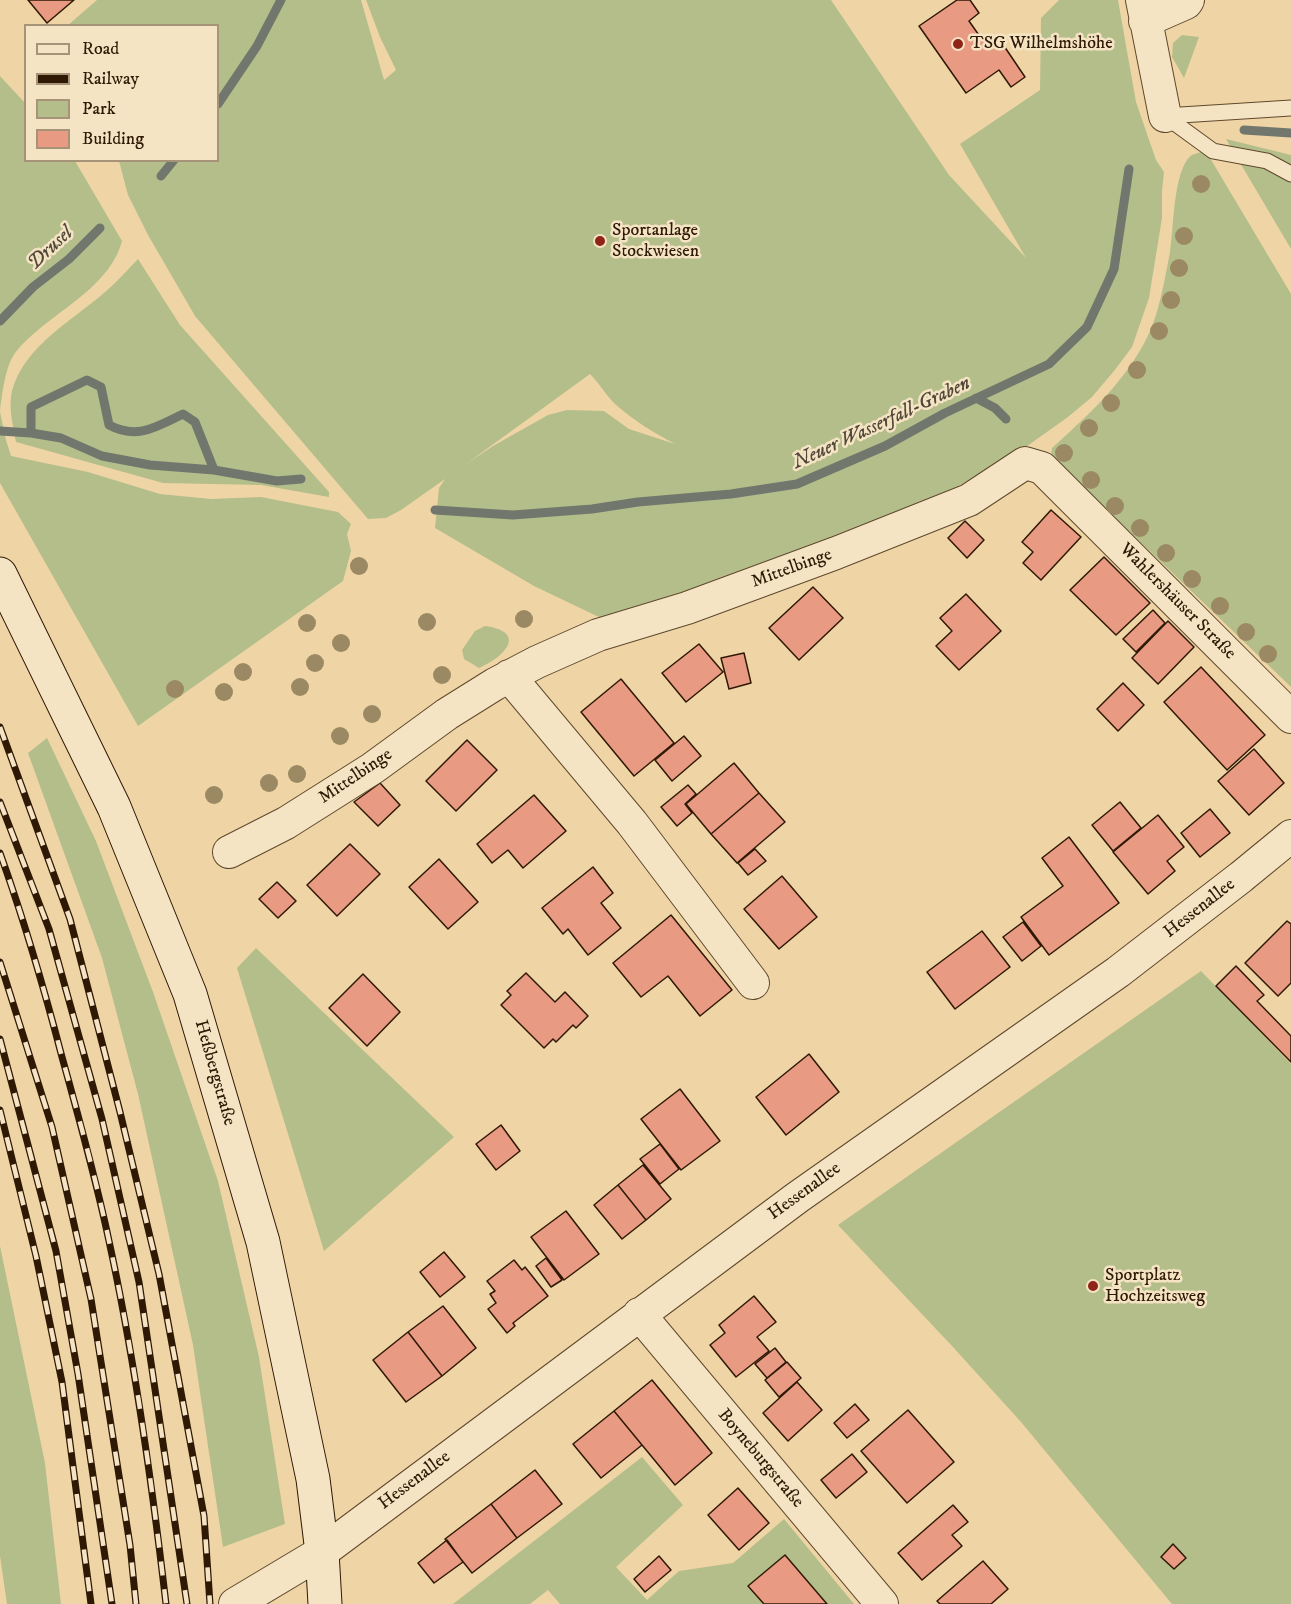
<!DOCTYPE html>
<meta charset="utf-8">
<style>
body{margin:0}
#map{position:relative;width:1291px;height:1604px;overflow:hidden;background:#efd5a5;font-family:"IM FELL DW Pica",serif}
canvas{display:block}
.legend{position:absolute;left:24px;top:24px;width:195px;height:138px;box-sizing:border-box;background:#f5e4c4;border:2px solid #a69378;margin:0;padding:8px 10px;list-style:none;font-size:18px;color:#2f1905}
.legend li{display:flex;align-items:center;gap:12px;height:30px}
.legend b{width:30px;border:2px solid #a69378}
</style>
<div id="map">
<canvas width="1291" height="1604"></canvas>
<ul class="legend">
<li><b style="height:8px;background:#f5e4c4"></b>Road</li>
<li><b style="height:8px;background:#2f1905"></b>Railway</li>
<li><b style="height:16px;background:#b4be8a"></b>Park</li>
<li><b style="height:16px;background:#e89a83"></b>Building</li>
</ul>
</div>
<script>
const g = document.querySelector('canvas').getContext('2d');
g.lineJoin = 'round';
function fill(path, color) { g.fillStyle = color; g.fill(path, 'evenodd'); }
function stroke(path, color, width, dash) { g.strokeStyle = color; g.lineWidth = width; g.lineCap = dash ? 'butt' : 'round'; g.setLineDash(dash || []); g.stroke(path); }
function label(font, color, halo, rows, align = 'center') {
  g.font = font + ' "IM FELL DW Pica",serif'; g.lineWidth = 5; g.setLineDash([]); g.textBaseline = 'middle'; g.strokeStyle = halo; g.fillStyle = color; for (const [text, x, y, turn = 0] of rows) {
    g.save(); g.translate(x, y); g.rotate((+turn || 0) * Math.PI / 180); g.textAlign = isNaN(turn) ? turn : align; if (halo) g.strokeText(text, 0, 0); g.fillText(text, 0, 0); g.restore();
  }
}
fill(new Path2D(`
 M97 0H361L384 80 396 70 380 37 366 0H831L949 175 1026 258 960 144 1040 90 1041 18 1059 0H1118L1136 102 1156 160 1164 172 1162 191V218L1149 298 1132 347 1114 371 1092 397 1068 417 1023 449 946 493 712 587 603 619 534 586 435 528 439 488 445 479 401 510 386 518 368 519 195 316 148 235 128 195 119 161 218 160V26H67ZM590 374C599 383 606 395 615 404 633 420 654 433 675 444L629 429 604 411 567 410 548 415 493 446 466 464Z
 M1182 35 1199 37 1184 78 1172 57 1173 43Z
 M0 76 25 103 26 160 75 161 122 241C109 291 46 314 15 353 5 367 2 395 0 411Z
 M1226 139 1291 155V249Z
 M1201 152 1210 158 1291 294V687L1051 456 1052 448C1093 411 1139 369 1156 315 1162 295 1166 273 1170 252 1174 230 1173 168 1192 155 1194 154 1198 153 1201 152Z
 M138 259 180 325 329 492V497L261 485 163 483 16 442C13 426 8 407 12 391 24 346 72 321 105 292 117 282 127 270 138 259Z
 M0 412 6 440 11 456 88 472 160 494 211 499 261 497 338 512 351 524 347 534 351 551 343 581 138 726 0 483Z
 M485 626C528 632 505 657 479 668L464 659 462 650 475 631Z
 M47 738 96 841 153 992 218 1181 259 1357 285 1524 223 1547 193 1345 138 1094 102 958 28 753Z
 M256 948 454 1137 324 1251 237 968Z
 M1201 971 1291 1064V1604H1172L1021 1422 952 1346 838 1225Z
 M0 1246 45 1463 61 1604H7L0 1556Z
 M642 1457 683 1505 616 1567 647 1600 679 1571 733 1563 784 1519 854 1604H560L548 1590 530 1604H453Z`), '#b4be8a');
stroke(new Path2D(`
 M218 104 257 46 281 0
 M1244 130 1291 133
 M161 176 174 160
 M0 321 33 287 69 259 100 228
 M976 398 995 408 1006 419
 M0 431 31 433 61 438 102 456 150 465 214 470 277 481 301 479
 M31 433V407L87 380 101 387 109 425C137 440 156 427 183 414L195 422 214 470
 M435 510 513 515 592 509 638 502 731 494 797 484 885 446 945 413 1049 364 1087 327 1114 269 1129 169`), '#72776d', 9);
const building = new Path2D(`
 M28 0H74L47 23Z
 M957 0H970L979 13 969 21 988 48 1000 40 1025 77 1011 87 999 70 966 93 919 26Z
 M1051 510 1081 537 1041 580 1023 563 1033 552 1022 542Z
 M965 521 984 540 967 558 948 538Z
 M1104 557 1150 603 1116 635 1070 590Z
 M813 587 843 618 799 660 769 628Z
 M966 594 1001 631 959 670 936 646 952 631 940 618Z
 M1153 610 1165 623 1136 652 1123 639Z
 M1168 621 1194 647 1158 684 1132 658Z
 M699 644 723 672 686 702 662 673Z
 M744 653 751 683 729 689 721 658Z
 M1201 667 1265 735 1227 770 1164 702Z
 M621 679 674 743 634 776 581 712Z
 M1123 683 1144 705 1118 731 1097 709Z
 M684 736 701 756 672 781 655 760Z
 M467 740 497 770 456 811 426 781Z
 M1254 749 1284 783 1249 815 1218 781Z
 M734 763 759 793 711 834 686 804Z
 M380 783 400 805 378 826 354 802Z
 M688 785 696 794 685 804 692 813 677 826 661 807Z
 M759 793 785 822 737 863 711 834Z
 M534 795 566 831 523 868 508 850 492 863 477 844Z
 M1120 802 1141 828 1113 851 1092 825Z
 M1210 809 1230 833 1200 857 1181 833Z
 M1158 815 1184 847 1167 861 1175 871 1148 894 1113 852Z
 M1069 837 1119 903 1049 955 1021 917 1063 886 1042 858Z
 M350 844 380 874 337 916 307 885Z
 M755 849 766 861 748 875 738 863Z
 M439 859 478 902 448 929 409 887Z
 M593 867 613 893 601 903 621 928 588 955 568 929 563 934 542 908Z
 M782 876 817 917 779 949 744 909Z
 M277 882 296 901 278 918 259 899Z
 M671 915 732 990 700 1016 668 976 641 997 613 963Z
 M1287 921 1291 924V983L1278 996 1245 963Z
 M1023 922 1041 946 1022 961 1003 937Z
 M982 931 1010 967 955 1009 927 972Z
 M1236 966 1264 995 1257 1001 1291 1036V1062L1216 986Z
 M526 973 555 1002 565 992 588 1016 576 1028 573 1025 556 1042 553 1039 544 1048 501 1005 511 995 507 991Z
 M363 974 400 1012 367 1046 329 1008Z
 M809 1054 839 1092 786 1135 756 1097Z
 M680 1089 720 1141 681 1170 641 1119Z
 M501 1125 520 1151 496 1170 476 1144Z
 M660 1144 679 1169 660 1184 640 1159Z
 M643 1165 671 1199 646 1220 618 1185Z
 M618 1185 646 1220 622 1239 594 1205Z
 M566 1211 599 1254 564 1280 531 1237Z
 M444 1252 465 1277 440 1297 420 1272Z
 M546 1258 562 1280 551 1287 536 1266Z
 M514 1260 522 1270 525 1267 548 1296 513 1323 515 1326 507 1333 488 1309 496 1303 490 1294 495 1291 487 1281Z
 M754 1296 776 1322 757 1337 769 1351 736 1377 710 1345 725 1333 719 1325Z
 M443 1306 476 1348 442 1376 408 1332Z
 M408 1332 442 1376 406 1402 373 1360Z
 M775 1348 786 1362 767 1378 755 1364Z
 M787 1362 801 1378 779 1397 765 1380Z
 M652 1380 712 1453 675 1485 614 1411Z
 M797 1382 822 1410 788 1441 763 1413Z
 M855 1404 869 1420 847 1438 834 1423Z
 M908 1410 954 1462 907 1503 861 1451Z
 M614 1411 642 1445 601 1478 573 1444Z
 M852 1454 867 1472 836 1498 821 1480Z
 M535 1470 562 1504 517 1538 491 1504Z
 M738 1488 769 1523 739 1550 708 1515Z
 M491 1504 517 1538 472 1573 445 1539Z
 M953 1505 968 1522 952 1535 962 1546 922 1580 898 1553Z
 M447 1540 463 1562 434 1583 418 1563Z
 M1173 1544 1186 1558 1174 1569 1161 1557Z
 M785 1555 827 1604H764L748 1586Z
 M659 1556 671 1570 645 1592 634 1579Z
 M983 1561 1008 1589 991 1604H940L937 1601Z`);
fill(building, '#e89a83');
stroke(building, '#2f1905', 1.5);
const lane = new Path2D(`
 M1165 116 1213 151 1267 161 1291 174
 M1165 116 1291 108`);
const street = new Path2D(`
 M1142 0 1165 116
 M1145 21 1186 3 1188 0
 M509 676 632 823 753 983
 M229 852 286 823 373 768 447 714 495 684 537 662 598 635 687 608 836 553 969 500 1025 463 1042 468 1291 717
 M639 1314 882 1604
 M235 1604 322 1552 798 1197 1118 972 1241 877 1291 836`);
const secondary = new Path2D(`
 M0 574 114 807 190 994 263 1242 313 1479 322 1552 325 1604`);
stroke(lane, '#5f482d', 17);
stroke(street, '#5f482d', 34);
stroke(secondary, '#2f1905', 35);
stroke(lane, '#f5e4c4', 15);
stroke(street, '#f5e4c4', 32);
stroke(secondary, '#f5e4c4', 33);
const rail = new Path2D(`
 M0 727 70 919 120 1112 159 1274 204 1516 210 1604
 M0 802 49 929 102 1119 139 1282 187 1604
 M0 853C24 920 44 988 62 1057 79 1118 96 1179 109 1241 135 1361 152 1483 166 1604
 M0 962 52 1127 91 1299 130 1545 136 1604
 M0 1039 56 1251 78 1374 112 1604
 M0 1110 36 1256 62 1382 91 1604`);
stroke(rail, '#2f1905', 7);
stroke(rail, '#f5e4c4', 4.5, [14]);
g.fillStyle = '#9b8963';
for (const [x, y] of [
 [1201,184],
 [1184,236],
 [1179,268],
 [1171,300],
 [1159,331],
 [1137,370],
 [1111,403],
 [1089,428],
 [1064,453],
 [1091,480],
 [1115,506],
 [1140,528],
 [1166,553],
 [359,566],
 [1192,579],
 [1220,606],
 [524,619],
 [427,622],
 [307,623],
 [1246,632],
 [341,643],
 [1268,654],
 [315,663],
 [243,672],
 [442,675],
 [300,687],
 [175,689],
 [224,692],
 [372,714],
 [340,736],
 [297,774],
 [269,783],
 [214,795]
]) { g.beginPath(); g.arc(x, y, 9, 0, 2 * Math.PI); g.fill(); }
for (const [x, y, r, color] of [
 [958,44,6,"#8f2418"],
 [600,241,6,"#8f2418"],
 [1093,1286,6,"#8f2418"]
]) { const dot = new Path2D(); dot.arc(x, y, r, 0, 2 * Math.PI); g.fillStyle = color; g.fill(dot); stroke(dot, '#f5e4c4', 2); }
label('18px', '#2f1905', '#f5e4c4', [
 ["TSG Wilhelmshöhe",970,44],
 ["Sportanlage",612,231],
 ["Stockwiesen",612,252],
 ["Sportplatz",1105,1276],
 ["Hochzeitsweg",1105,1297]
], 'left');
label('18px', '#2f1905', '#f5e4c4', [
 ["Mittelbinge",792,569,-20],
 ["Wahlershäuser Straße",1177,602,45],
 ["Mittelbinge",356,777,-34],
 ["Hessenallee",1200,909,-38],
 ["Heßbergstraße",214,1073,74],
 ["Hessenallee",805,1192,-36],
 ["Boyneburgstraße",760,1459,50],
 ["Hessenallee",415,1481,-37]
]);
label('italic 20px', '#514839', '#f5e4c4', [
 ["Drusel",51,249,-43],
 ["Neuer Wasserfall-Graben",882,424,-25]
]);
</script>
